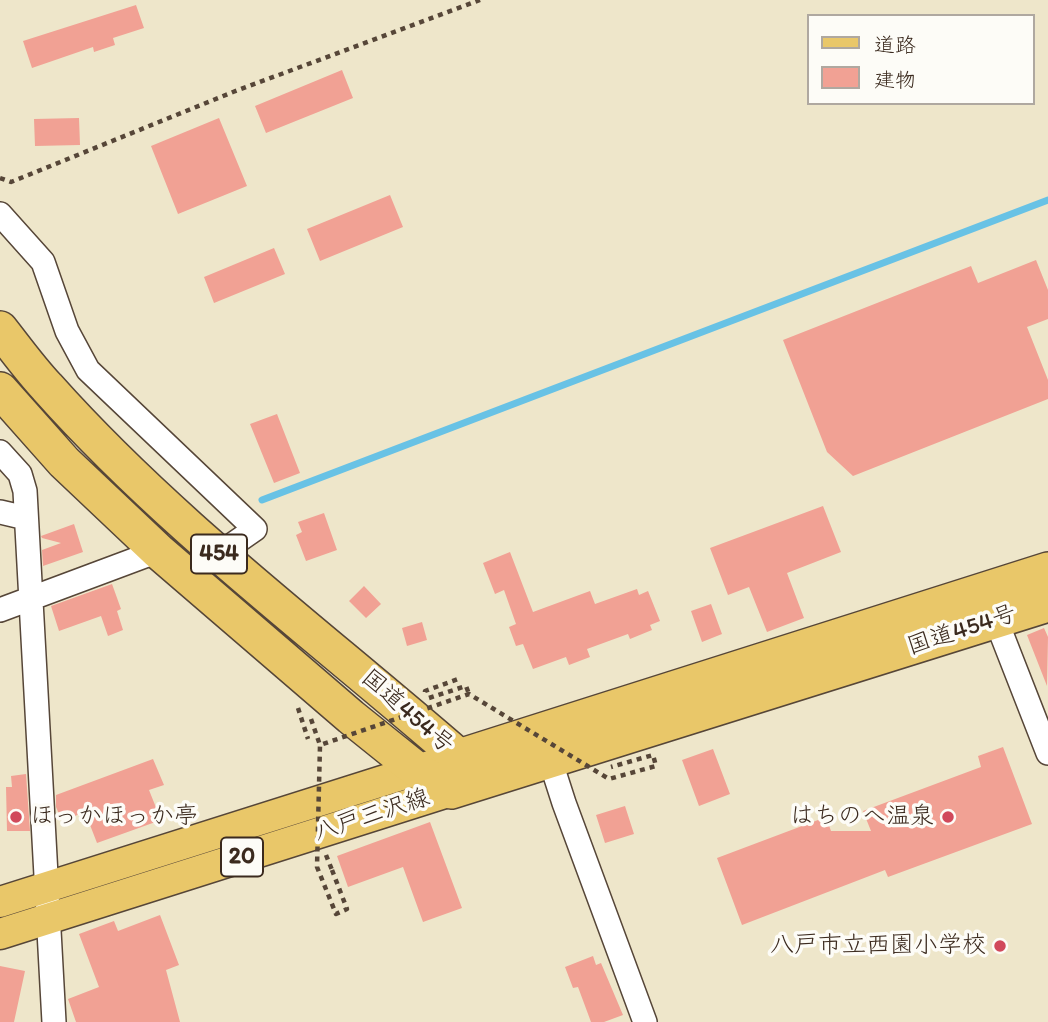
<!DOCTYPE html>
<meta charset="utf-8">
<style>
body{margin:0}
#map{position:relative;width:1048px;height:1022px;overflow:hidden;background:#eee6ca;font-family:Itim,"Klee One",sans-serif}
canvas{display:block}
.legend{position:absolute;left:807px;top:14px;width:228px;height:91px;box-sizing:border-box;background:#fdfcf7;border:2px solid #afa8a0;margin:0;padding:9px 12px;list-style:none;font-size:21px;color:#3b2a1e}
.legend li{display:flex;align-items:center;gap:14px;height:35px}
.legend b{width:35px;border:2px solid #afa8a0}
</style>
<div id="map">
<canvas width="1048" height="1022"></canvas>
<ul class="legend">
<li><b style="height:9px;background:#e9c769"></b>道路</li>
<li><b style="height:19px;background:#f1a194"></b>建物</li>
</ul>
</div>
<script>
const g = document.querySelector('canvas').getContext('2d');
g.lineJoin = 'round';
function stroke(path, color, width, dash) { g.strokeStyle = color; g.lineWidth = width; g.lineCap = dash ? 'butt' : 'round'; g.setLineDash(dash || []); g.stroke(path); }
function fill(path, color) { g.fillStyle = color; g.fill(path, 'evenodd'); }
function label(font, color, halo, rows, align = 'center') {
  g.font = font + ' Itim,"Klee One",sans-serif'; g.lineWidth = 7; g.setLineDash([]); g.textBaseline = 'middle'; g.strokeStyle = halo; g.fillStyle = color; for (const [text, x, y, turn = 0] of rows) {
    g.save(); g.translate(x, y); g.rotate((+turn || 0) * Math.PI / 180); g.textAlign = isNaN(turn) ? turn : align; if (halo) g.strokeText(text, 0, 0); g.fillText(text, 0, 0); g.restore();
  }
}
stroke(new Path2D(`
 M262 500 1048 200`), '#68c2e5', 7);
fill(new Path2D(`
 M136 5 144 28 113 38 115 45 94 52 93 47 32 68 23 41Z
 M342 70 353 98 266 133 255 106Z
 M79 118 80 145 35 146 34 119Z
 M219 118 247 186 178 214 151 146Z
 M390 195 403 227 320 261 307 229Z
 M274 248 285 274 214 303 204 277Z
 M1036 260 1048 290V319L1027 327 1048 380V399L853 476 827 452 783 340 971 266 978 283Z
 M277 414 300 473 274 483 250 424Z
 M823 506 841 552 787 573 804 618 767 632 749 587 728 595 710 548Z
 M324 513 337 550 306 561 296 535 302 532 298 522Z
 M74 524 83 552 43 566 42 550 61 543 42 538 41 536Z
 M510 552 533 612 590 591 595 604 637 589 639 595 648 591 660 621 650 625 652 630 630 639 628 634 587 649 590 657 569 665 566 657 533 669 523 644 516 646 509 627 516 624 504 590 495 594 483 563Z
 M112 584 121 609 117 611 123 630 108 636 101 616 59 631 51 606Z
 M364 586 381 604 366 618 349 601Z
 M711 604 722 634 702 642 691 611Z
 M422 622 427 640 407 646 402 628Z
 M1044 628 1048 637 1047 686 1027 635Z
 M1003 747 1032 824 888 877 885 870 742 925 717 858 826 817 831 831H871L863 811 981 767 978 756Z
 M713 749 730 794 699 806 682 760Z
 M153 759 164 785 149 790 161 820 97 843 85 812 62 821 56 807V795Z
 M26 774 30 831H7L6 787H12L11 776Z
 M625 806 634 834 605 843 596 815Z
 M430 822 462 908 423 922 403 867 348 887 337 856Z
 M160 915 179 965 166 970 180 1022H76L68 999 99 987 79 934 114 921 118 931Z
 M593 956 596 965 601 963 623 1015 604 1022H591L578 987 573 988 565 967Z
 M0 966 25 971 14 1022H0Z`), '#f1a194');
const minor = new Path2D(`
 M0 214 43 262 67 331 88 370 255 529 219 554
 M0 452 20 474 25 491 54 1022
 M0 512 26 518
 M0 610 158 551
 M996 620 1048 753
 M546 747 564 803 645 1022`);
const major = new Path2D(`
 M0 902 436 764
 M0 934 451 791 455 774`);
const highway = new Path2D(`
 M0 329C15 348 30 369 47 387 170 525 320 636 459 757L1048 570
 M0 390 64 462 158 551 351 717 417 770 451 791 1048 604`);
stroke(minor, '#564638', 26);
stroke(major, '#564638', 33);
stroke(highway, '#564638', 38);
stroke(new Path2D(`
 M0 178 11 182 233 92 480 0
 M425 692V691L461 678
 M429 698 466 686 469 694
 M298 708 308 739
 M311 719 320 745
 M326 855 332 870`), '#564638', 4.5, [5, 5]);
stroke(minor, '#fff', 23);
stroke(major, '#e9c769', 30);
stroke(highway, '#e9c769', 35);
stroke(new Path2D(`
 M332 870 347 909 336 914 317 867 320 745 469 694 609 779 656 766 653 755 611 767`), '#564638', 4.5, [5, 5]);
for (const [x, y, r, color] of [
 [16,817,7,"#d1495b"],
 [948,817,7,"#d1495b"],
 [1000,946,7,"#d1495b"]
]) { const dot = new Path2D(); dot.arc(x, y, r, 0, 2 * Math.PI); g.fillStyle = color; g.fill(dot); stroke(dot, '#fdfcf7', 2.5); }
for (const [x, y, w] of [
 [219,554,56],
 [242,857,42]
]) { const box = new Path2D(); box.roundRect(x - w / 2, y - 19.5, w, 39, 5); g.fillStyle = '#fdfcf7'; g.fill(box); stroke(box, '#3b2a1e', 2); }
label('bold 23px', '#3b2a1e', null, [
 ["454",219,554],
 ["20",242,857]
]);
label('24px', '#3b2a1e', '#fdfcf7', [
 ["国道454号",962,631,-18],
 ["国道454号",407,712,41],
 ["八戸三沢線",372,816,-18]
]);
label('24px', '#3b2a1e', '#fdfcf7', [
 ["ほっかほっか亭",30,817,"left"],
 ["はちのへ温泉",934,817],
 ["八戸市立西園小学校",986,946]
], 'right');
</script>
